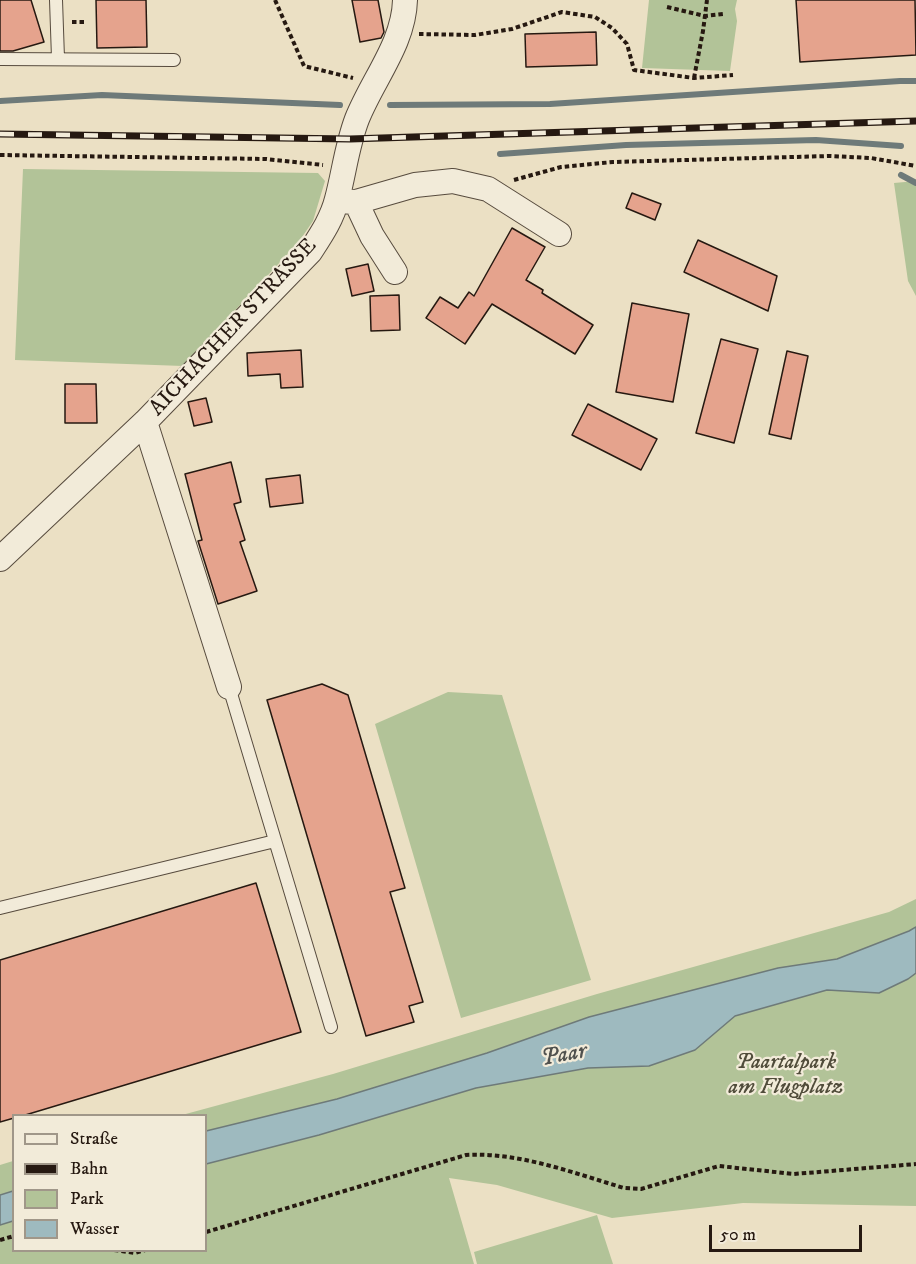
<!DOCTYPE html>
<meta charset="utf-8">
<style>
body{margin:0}
#map{position:relative;width:916px;height:1264px;overflow:hidden;background:#ebe0c4;font-family:"IM FELL DW Pica",serif}
canvas{display:block}
.legend{position:absolute;left:12px;top:1114px;width:195px;height:138px;box-sizing:border-box;background:#f2ebd9;border:2px solid #a09789;margin:0;padding:8px 10px;list-style:none;font-size:18px;color:#261911}
.legend li{display:flex;align-items:center;gap:12px;height:30px}
.legend b{width:30px;border:2px solid #a09789}
.scale{position:absolute;left:709px;top:1225px;width:153px;height:27px;box-sizing:border-box;border:3px solid #261911;border-top:0;padding-left:8px;font-size:18px;line-height:21px;white-space:nowrap;color:#261911;-webkit-text-stroke:4px #f2ebd9;paint-order:stroke}
</style>
<div id="map">
<canvas width="916" height="1264"></canvas>
<ul class="legend">
<li><b style="height:8px;background:#f2ebd9"></b>Straße</li>
<li><b style="height:8px;background:#261911"></b>Bahn</li>
<li><b style="height:16px;background:#b2c398"></b>Park</li>
<li><b style="height:16px;background:#9ebabf"></b>Wasser</li>
</ul>
<div class="scale">50 m</div>
</div>
<script>
const g = document.querySelector('canvas').getContext('2d');
g.lineJoin = 'round';
function fill(path, color) { g.fillStyle = color; g.fill(path, 'evenodd'); }
function stroke(path, color, width, dash) { g.strokeStyle = color; g.lineWidth = width; g.lineCap = dash ? 'butt' : 'round'; g.setLineDash(dash || []); g.stroke(path); }
function label(font, color, halo, rows, align = 'center') {
  g.font = font + ' "IM FELL DW Pica",serif'; g.lineWidth = 4.5; g.setLineDash([]); g.textBaseline = 'middle'; g.strokeStyle = halo; g.fillStyle = color; for (const [text, x, y, turn = 0] of rows) {
    g.save(); g.translate(x, y); g.rotate((+turn || 0) * Math.PI / 180); g.textAlign = isNaN(turn) ? turn : align; if (halo) g.strokeText(text, 0, 0); g.fillText(text, 0, 0); g.restore();
  }
}
fill(new Path2D(`
 M649 0H737L735 9 737 21 730 71 642 68Z
 M23 169 318 173 325 181 313 221 298 243 183 366 15 360Z
 M916 181V296L908 281 894 183Z
 M448 692 502 695 591 980 461 1018 375 724Z
 M916 899V1206L743 1203 612 1218 497 1185 449 1178 474 1264H0V1165L13 1161 14 1250H206V1116L182 1115 333 1074 597 994 889 912Z
 M597 1215 613 1264H477L474 1252Z`), '#b2c398');
const water = new Path2D(`
 M916 927V973L908 979 879 993 827 990 735 1016 695 1050 649 1066 588 1068 476 1088 319 1135 206 1164V1131L337 1099 487 1053 589 1017 778 968 837 959 909 931Z
 M13 1191V1221L0 1225V1195Z`);
fill(water, '#9ebabf');
stroke(water, '#6e7a79', 1.5);
stroke(new Path2D(`
 M0 101 102 95 340 105
 M390 105 550 104 900 81H916
 M500 154 626 145 816 140 901 146
 M901 175 916 183`), '#6e7a79', 6);
const building = new Path2D(`
 M0 0H31L44 42 13 51H0Z
 M96 0H146L147 47 97 48Z
 M352 0H378L384 32 381 38 360 42Z
 M796 0H915L916 55 800 62Z
 M596 32 597 65 526 67 525 34Z
 M632 193 661 204 655 220 626 208Z
 M512 228 545 247 526 280 543 290 542 293 593 325 575 354 492 304 465 344 426 318 440 297 458 308 469 292 474 296Z
 M698 240 777 276 768 311 684 272Z
 M368 264 374 291 352 296 346 269Z
 M399 295 400 330 371 331 370 296Z
 M632 303 689 314 673 402 616 392Z
 M721 339 758 349 734 443 696 433Z
 M301 350 303 387 281 388 280 374 248 376 247 353Z
 M787 351 808 356 791 439 769 434Z
 M65 384H96L97 423H65Z
 M206 398 212 422 194 426 188 402Z
 M588 404 657 439 641 470 572 435Z
 M231 462 241 502 234 504 245 540 240 542 257 591 218 604 198 541 202 540 185 474Z
 M300 475 303 503 270 507 266 479Z
 M322 684 348 695 405 888 390 892 423 1002 409 1006 414 1022 366 1036 267 700Z
 M256 883 301 1032 22 1116H14V1118L0 1122V960Z`);
fill(building, '#e5a38d');
stroke(building, '#261911', 1.5);
const service = new Path2D(`
 M56 0 58 58
 M0 59 174 60
 M229 687 331 1027
 M0 908 275 841`);
const minor = new Path2D(`
 M337 201 356 202 415 185 453 181 488 189 559 234
 M356 202 372 236 395 272
 M145 422 229 687
 M0 559 145 422 310 252C321 235 332 219 337 199 344 173 347 145 357 119 373 79 404 43 405 0`);
stroke(service, '#574b3e', 14);
stroke(minor, '#574b3e', 26);
stroke(new Path2D(`
 M275 0 304 66 353 78
 M667 7 705 16 723 14
 M72 22H85
 M419 34 475 35 512 29 562 12 595 17 612 28 627 44 634 70 694 78 733 75
 M694 78 703 31 707 0
 M0 155 266 159 323 165
 M514 180 561 167 613 162 829 156 871 158 916 166
 M206 1232 466 1155C520 1152 573 1173 624 1188L641 1189 719 1166 794 1174 916 1164
 M0 1240 14 1236
 M114 1250 135 1253 145 1250`), '#261911', 4, [4.5, 3]);
stroke(service, '#f2ebd9', 12);
stroke(minor, '#f2ebd9', 24);
const rail = new Path2D(`
 M0 134 350 139 916 121`);
stroke(rail, '#261911', 7);
stroke(rail, '#f2ebd9', 4.5, [14]);
label('22px', '#261911', '#f2ebd9', [
 ["AICHACHER STRASSE",234,328,-47]
]);
label('italic 22px', '#504c3a', '#f2ebd9', [
 ["Paartalpark",786,1063],
 ["am Flugplatz",786,1088]
]);
label('italic 24px', '#50514e', '#f2ebd9', [
 ["Paar",564,1056,-10]
]);
</script>
